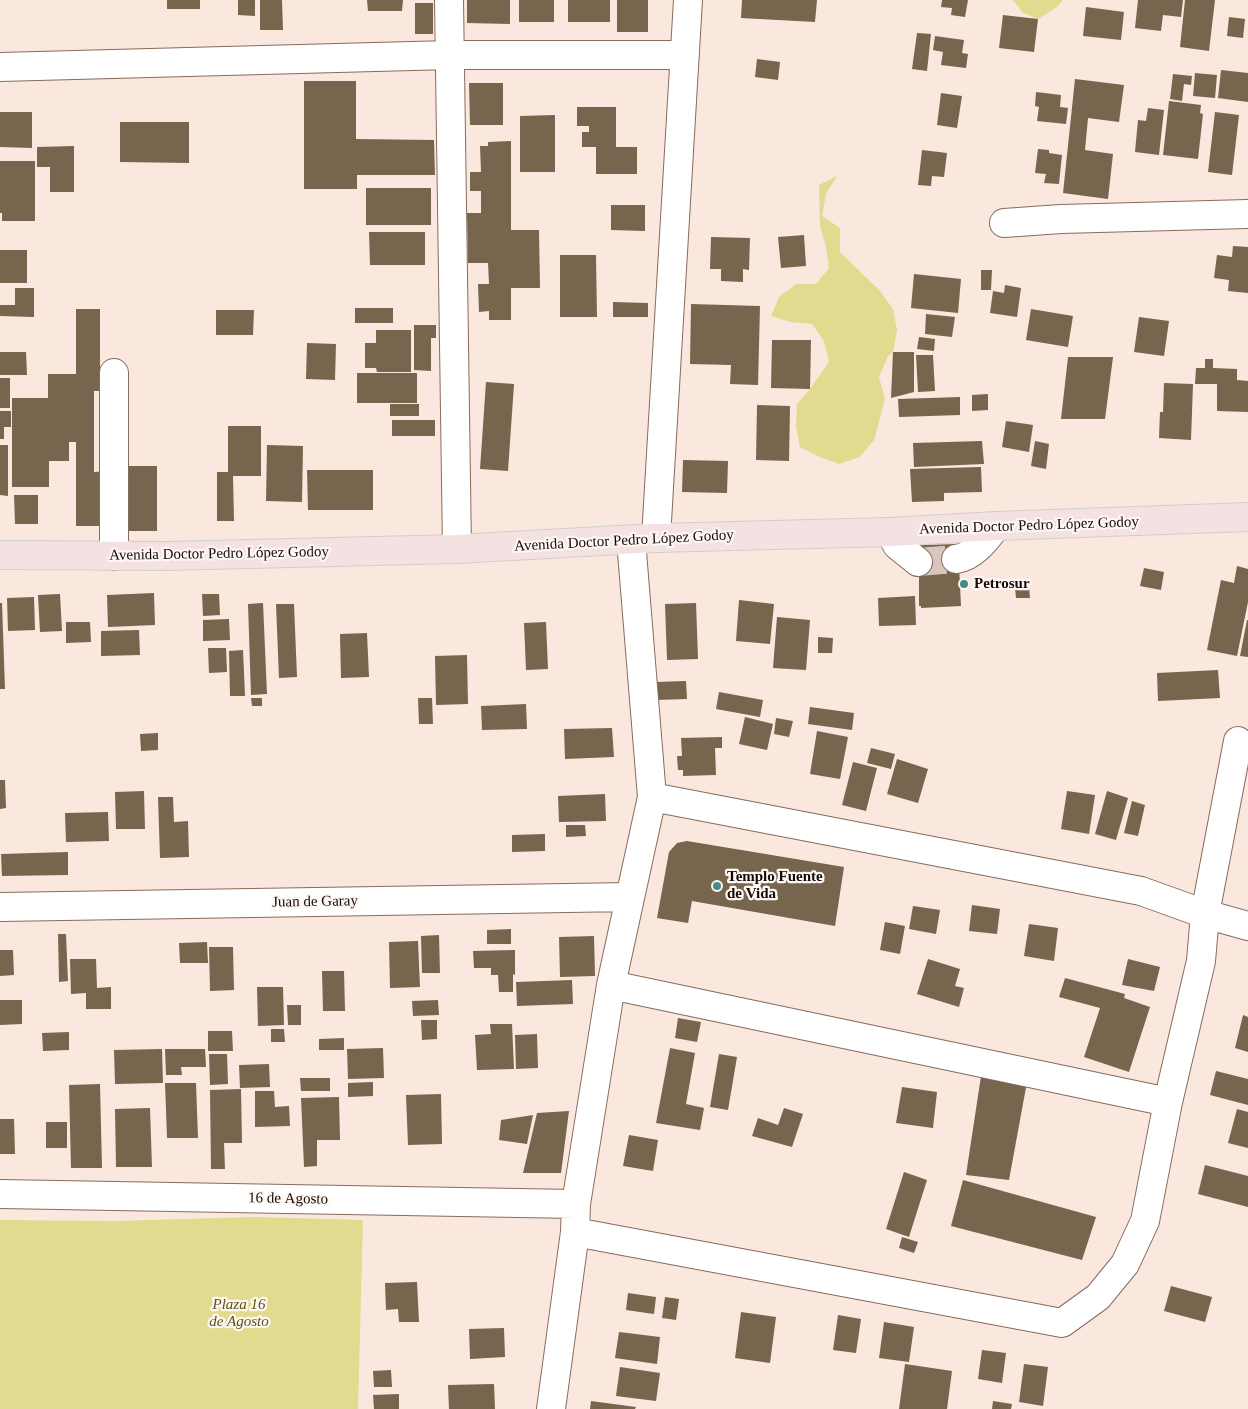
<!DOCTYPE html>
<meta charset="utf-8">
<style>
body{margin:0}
canvas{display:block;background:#fae7dd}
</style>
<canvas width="1248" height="1409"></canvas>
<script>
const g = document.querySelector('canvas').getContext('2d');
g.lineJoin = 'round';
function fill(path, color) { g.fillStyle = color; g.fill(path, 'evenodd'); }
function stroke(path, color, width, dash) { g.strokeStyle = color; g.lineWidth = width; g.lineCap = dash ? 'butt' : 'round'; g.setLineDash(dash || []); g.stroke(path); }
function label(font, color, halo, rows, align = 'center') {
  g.font = font + ' "Times New Roman",serif'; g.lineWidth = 4.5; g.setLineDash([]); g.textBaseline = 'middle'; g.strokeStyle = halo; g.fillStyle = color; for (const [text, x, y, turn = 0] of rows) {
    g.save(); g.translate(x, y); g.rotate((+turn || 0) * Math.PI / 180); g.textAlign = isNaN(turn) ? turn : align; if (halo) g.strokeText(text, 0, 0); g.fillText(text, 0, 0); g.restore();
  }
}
fill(new Path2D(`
 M1013 0H1063L1057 7 1038 19 1023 13Z
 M837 176 826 194 822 216 840 228V252L880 291 893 309 897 330 893 352 888 356 879 377 885 399 874 440 860 457 839 464 820 457 800 447 796 426 797 404 810 389 829 362 824 341 812 324 791 322 771 316 779 297 796 284H816L829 268 826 247 820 226 819 185Z
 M253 1217 363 1220 358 1409H0V1220L115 1221Z`), '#e2db8f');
fill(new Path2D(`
 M167 0H200V9H167Z
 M238 0H255V16L238 15Z
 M260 0H282L283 30H260Z
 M367 0H403L402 11H368Z
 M467 0H510V24L467 23Z
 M519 0H554V22H519Z
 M568 0H610V22H568Z
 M617 0H648V32H617Z
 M742 0H817L815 22 741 18Z
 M942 0H968L965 17 951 15 952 8 941 7Z
 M1138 0H1183L1181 17 1163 15 1161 31 1135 28Z
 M1185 0H1215L1209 51 1180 47Z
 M415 3H433V34H415Z
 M1086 7 1124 12 1121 40 1083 36Z
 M1003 15 1038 19 1034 52 999 48Z
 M1229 17 1245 19 1243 38 1227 36Z
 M917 33 931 34 927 71 912 69Z
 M935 36 964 40 962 53 968 54 966 68 941 65 943 52 933 50Z
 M757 59 780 62 778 80 755 77Z
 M1221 70 1248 73V102L1218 98Z
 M1195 73 1217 75 1215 98 1193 96Z
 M1173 74 1192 76 1191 85 1184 84 1182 101 1170 99Z
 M1075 79 1124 85 1119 122 1088 118 1085 150 1113 154 1108 199 1063 193Z
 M304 81H356V139L434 140 435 175H357V189H304Z
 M469 83H503V125H470Z
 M1036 92 1061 95 1060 107 1068 108 1066 124 1037 121 1039 107 1035 106Z
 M941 93 962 96 957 128 937 125Z
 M1169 101 1201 105 1200 113 1203 114 1198 159 1163 155Z
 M577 107H616V147H637V174H596V147H582V132H589V126H577Z
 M1148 108 1164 110 1159 155 1135 152 1138 120 1146 121Z
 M0 112H32V148L0 147Z
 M1215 112 1239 115 1232 175 1208 172Z
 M555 115V172H520V116Z
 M120 122H189V163L120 162Z
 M511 141V230H539L540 288H511V320H489V311L479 312 478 284H489L488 263H468L467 213H481V191H470V172H481L480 146H488V142Z
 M74 146V192H50V167H37V147Z
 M1038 149 1049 150V153L1062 155 1059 184 1044 183 1046 174 1035 173Z
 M922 150 947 153 944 177 932 176 931 186 918 185Z
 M0 161H35V221H2V213H0Z
 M366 188H431V225H366Z
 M611 205H645V231L611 230Z
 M369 232H425V265H370Z
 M804 235 806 266 781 268 778 237Z
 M711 237 750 238 749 270 743 269V282L721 281V269H710Z
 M1233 246 1248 247V293L1228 291 1229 280 1214 278 1217 255 1232 257Z
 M0 250H27V283H0Z
 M560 255H596L597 317H560Z
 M981 270H992L991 290H981Z
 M914 274 961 279 958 313 911 308Z
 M1005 285 1021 288 1017 317 990 313 993 291 1004 293Z
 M15 288H34V317L0 316V305H15Z
 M613 302 648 303V317H613Z
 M691 304 760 306 758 385 730 384 731 365 690 364Z
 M355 308H393V323H355Z
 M76 309H100V391H94V472L107 471 108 526H76V442H69V461H49V487H12V398H48V374H76Z
 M1031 309 1073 316 1068 347 1026 340Z
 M216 310H254L253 335H216Z
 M926 314 955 317 952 337 925 334Z
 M1139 317 1169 321 1164 356 1134 352Z
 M414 325H436V338H431V371L414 370Z
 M376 330H411V372H377L376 368H365V343H376Z
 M919 337 935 339 934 351 917 349Z
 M772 340H811L810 389 771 388Z
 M307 343 336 344 335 380 306 379Z
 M0 352H26L27 375H0Z
 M893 352H914V392L891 398Z
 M916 355H933L935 391 918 392Z
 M1068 357H1113L1105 419H1061Z
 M1205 359H1213V368L1237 369V380L1248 381V412L1217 411V384H1195L1196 368H1205Z
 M357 373H417V403H357Z
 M0 378H10V408H0Z
 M486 382 514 384 508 471 480 469Z
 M1164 383 1193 384 1191 440 1159 438 1160 412H1163Z
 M988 394V410L972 411V395Z
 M960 397V415L899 417 898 399Z
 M390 404H419V416H390Z
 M757 405 790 406 789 461 756 460Z
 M0 411H11V427H4V439H0Z
 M392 420H435V436H392Z
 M1006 421 1033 425 1029 452 1002 447Z
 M228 426H261V476H233L234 521H217V472H228Z
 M982 441 984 464 914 467 913 443Z
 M1035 441 1049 444 1046 469 1031 466Z
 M0 445H8V496L0 495Z
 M267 445 303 446 302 502 266 501Z
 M683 460 728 461 727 493 682 492Z
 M124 466H157V531H124Z
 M981 467 982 492 944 493V501L912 502 910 469Z
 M307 470H373V510H308Z
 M14 495H38V524H15Z
 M958 544 961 606 921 608V606H919V545Z
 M1237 566 1248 569V602L1237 656 1207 650 1221 580 1234 583Z
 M1144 568 1164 572 1161 590 1140 586Z
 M1029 586 1030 598H1016L1015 587Z
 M154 593 155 625 108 627 107 595Z
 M60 594 62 631 40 632 38 595Z
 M202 594H219L220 615 203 616Z
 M915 596 916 625 879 626 878 598Z
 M34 597 35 630 8 631 7 598Z
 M739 600 774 604 770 644 736 641Z
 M0 603H2L5 689H0Z
 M263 603 267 694 251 695 248 604Z
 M696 603 698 659 667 660 665 604Z
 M276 604H294L297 677 279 678Z
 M777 617 810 620 806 670 773 668Z
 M229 619 230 640 203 641V620Z
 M1247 620H1248V657L1240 656Z
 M66 622H90L91 642 66 643Z
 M546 622 548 669 526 670 524 623Z
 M139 630 140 655 101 656V631Z
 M367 633 369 677 341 678 340 634Z
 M818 637 833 638 832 653H818Z
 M208 648H226L227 672 209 673Z
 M243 650 245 696H230L229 651Z
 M467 655 468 704 436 705 435 656Z
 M1218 670 1220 698 1158 701 1157 673Z
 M686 681 687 699 656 700V682Z
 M719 692 763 700 760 717 716 709Z
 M251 698H262V706H252Z
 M418 698H432L433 724H419Z
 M526 704 527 729 482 730 481 706Z
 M810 707 854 713 852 730 808 724Z
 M745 717 773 724 767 750 739 744Z
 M776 718 793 721 789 737 774 734Z
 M612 728 614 757 565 759 564 729Z
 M817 731 848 737 840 779 810 774Z
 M158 733V750L141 751 140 734Z
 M722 737V748H715L716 775 683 776V770H678L677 756H682L681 738Z
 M871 748 895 754 891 769 867 763Z
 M897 759 928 769 918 803 887 794Z
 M853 762 877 768 866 811 842 805Z
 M0 780H5L6 808 0 809Z
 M144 791 145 829H116L115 792Z
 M1067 791 1095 795 1089 834 1061 829Z
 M1107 791 1128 798 1116 840 1095 834Z
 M605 794 606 821 559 822 558 796Z
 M158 797H173L174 822 188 821 189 857 160 858Z
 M1132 801 1145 805 1138 836 1124 833Z
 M108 812 109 841 66 842 65 813Z
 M566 825H585L586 836 566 837Z
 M545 834V851L512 852V835Z
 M687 841 844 867 835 926 692 901 688 923 657 918 669 852 677 843Z
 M68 852V875L2 876 1 854Z
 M972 905 1000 909 997 934 969 931Z
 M913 906 940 910 936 934 909 929Z
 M885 922 905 926 900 954 880 950Z
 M1029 924 1058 928 1054 961 1024 956Z
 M511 929V944H487V930Z
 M58 934H66L68 981 59 982Z
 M439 935 440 973H422L421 936Z
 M594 936 595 976 560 977 559 937Z
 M418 941 420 987 390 988 389 942Z
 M207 942 208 963H180L179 943Z
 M209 947H233L234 990 210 991Z
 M0 950H13L14 975 0 976Z
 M515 950V975L513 974V992H499L498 975H491V968H474L473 951Z
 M70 959H96L97 988 111 987V1009H86V993L71 994Z
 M928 959 960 969 955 986 964 988 959 1007 917 994Z
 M1128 959 1160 967 1154 991 1122 985Z
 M322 971H344L345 1011H323Z
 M1065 978 1125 994 1124 998 1150 1007 1129 1072 1084 1057 1100 1008 1059 997Z
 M572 980 573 1004 517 1006 516 982Z
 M257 987H283L284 1025 258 1026Z
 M0 1000H22V1024L0 1025Z
 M438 1000 439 1015 413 1016 412 1001Z
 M287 1005H301V1025H288Z
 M1243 1015 1248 1017V1052L1235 1048Z
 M678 1018 701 1022 697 1042 675 1038Z
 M421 1020H437V1039L422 1040Z
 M490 1024H512L514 1069 477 1070 475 1035 491 1034Z
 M271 1029H284L285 1042H271Z
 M208 1031H232L233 1051H208Z
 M69 1032V1050L43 1051 42 1033Z
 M537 1034 538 1068 516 1069 515 1035Z
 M344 1038V1050H319V1039Z
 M383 1048 384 1078 348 1079 347 1049Z
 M670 1048 695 1053 686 1104 704 1108 700 1130 656 1123Z
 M162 1049 163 1083 115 1084 114 1050Z
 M165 1049H205L206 1067H181L182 1075H166Z
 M209 1054H227L228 1084 210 1085Z
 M719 1054 737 1057 728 1110 710 1107Z
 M269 1064 270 1087 240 1088 239 1065Z
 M1216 1071 1248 1079V1105L1210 1095Z
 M981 1076 1027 1082 1009 1180 966 1175Z
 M300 1078H330V1091H301Z
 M373 1082V1096L348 1097V1083Z
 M165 1083H196L198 1138H167Z
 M100 1084 102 1168H71L69 1085Z
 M902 1087 937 1092 933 1128 896 1123Z
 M241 1089 242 1143H224L225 1169H211L210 1090Z
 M255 1091H274L275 1107 289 1106 290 1126 255 1127Z
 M441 1094 442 1144 408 1145 406 1095Z
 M339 1097 340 1140H317V1166L304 1167 301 1098Z
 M150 1108 152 1167H116L115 1109Z
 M784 1108 803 1114 792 1147 752 1136 758 1118 778 1125Z
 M1237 1109 1248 1112V1148L1228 1143Z
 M569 1111 561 1173H523L537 1113Z
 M533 1115 527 1144 499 1140 501 1120Z
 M0 1119H14L15 1154H0Z
 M46 1122H67V1148H46Z
 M629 1135 658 1140 653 1171 623 1166Z
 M1205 1165 1248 1176V1207L1198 1194Z
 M904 1172 927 1180 909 1237 886 1229Z
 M963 1180 1096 1217 1082 1260 951 1226Z
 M902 1237 918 1242 914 1253 899 1248Z
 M417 1282 419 1322H399L398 1309 386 1310 385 1283Z
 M1171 1286 1212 1297 1205 1322 1164 1311Z
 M628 1293 656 1297 654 1314 626 1310Z
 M665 1297 679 1299 676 1320 662 1318Z
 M741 1312 776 1317 770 1363 735 1358Z
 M838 1315 861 1319 856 1353 833 1350Z
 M884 1322 914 1327 909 1362 879 1358Z
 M504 1328 505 1357 470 1359 469 1329Z
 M619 1332 660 1337 657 1364 615 1358Z
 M982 1350 1006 1353 1002 1383 978 1379Z
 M905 1364 952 1371 947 1409H899Z
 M1024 1364 1048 1367 1043 1406 1019 1402Z
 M620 1367 660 1373 656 1401 616 1396Z
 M391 1370 392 1387H374L373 1371Z
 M494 1384 495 1409H449L448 1385Z
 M399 1394V1409H374L373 1395Z
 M591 1401 636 1407 635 1409H590Z
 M993 1401 1012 1404 1011 1409H992Z`), '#77654e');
stroke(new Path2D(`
 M918 562 956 559`), '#d8c6bd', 28, [28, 14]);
const minor = new Path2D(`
 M449 0 457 549
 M0 67 450 55H685
 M1004 223 1061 219 1248 214
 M114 373V556
 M890 532 897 545 918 562
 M656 538 688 0
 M956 559C973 557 987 539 996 526
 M652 797 1141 891 1205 914 1248 926
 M0 907 630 897
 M611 985 1168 1102
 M0 1194 576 1204
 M575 1232 1062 1323 1098 1297 1125 1264 1145 1221 1168 1102 1201 961 1205 914 1238 741
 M551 1409 575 1232 576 1204 611 985 652 797 631 540`);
const major = new Path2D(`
 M0 555 167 556 457 549 656 538 890 532 996 526 1248 517`);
stroke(minor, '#886b5e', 30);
stroke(major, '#d0cecd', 30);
stroke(minor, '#fff', 28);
stroke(major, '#f4e2e2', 28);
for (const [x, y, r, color] of [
 [964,584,5,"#458c88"],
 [717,886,5,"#458c88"]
]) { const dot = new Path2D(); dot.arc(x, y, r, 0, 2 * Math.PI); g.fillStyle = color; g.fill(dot); stroke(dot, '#fef7f4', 2); }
label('15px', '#150a06', '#fef7f4', [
 ["Avenida Doctor Pedro López Godoy",1029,526,-2],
 ["Avenida Doctor Pedro López Godoy",624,541,-3],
 ["Avenida Doctor Pedro López Godoy",219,554,-1],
 ["Juan de Garay",315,902,-1],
 ["16 de Agosto",288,1199,1]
]);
label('bold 15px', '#150a06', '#fef7f4', [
 ["Petrosur",974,584],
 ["Templo Fuente",727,877],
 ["de Vida",727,894]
], 'left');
label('italic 15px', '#59520a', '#fef7f4', [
 ["Plaza 16",239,1305],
 ["de Agosto",239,1322]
]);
</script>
